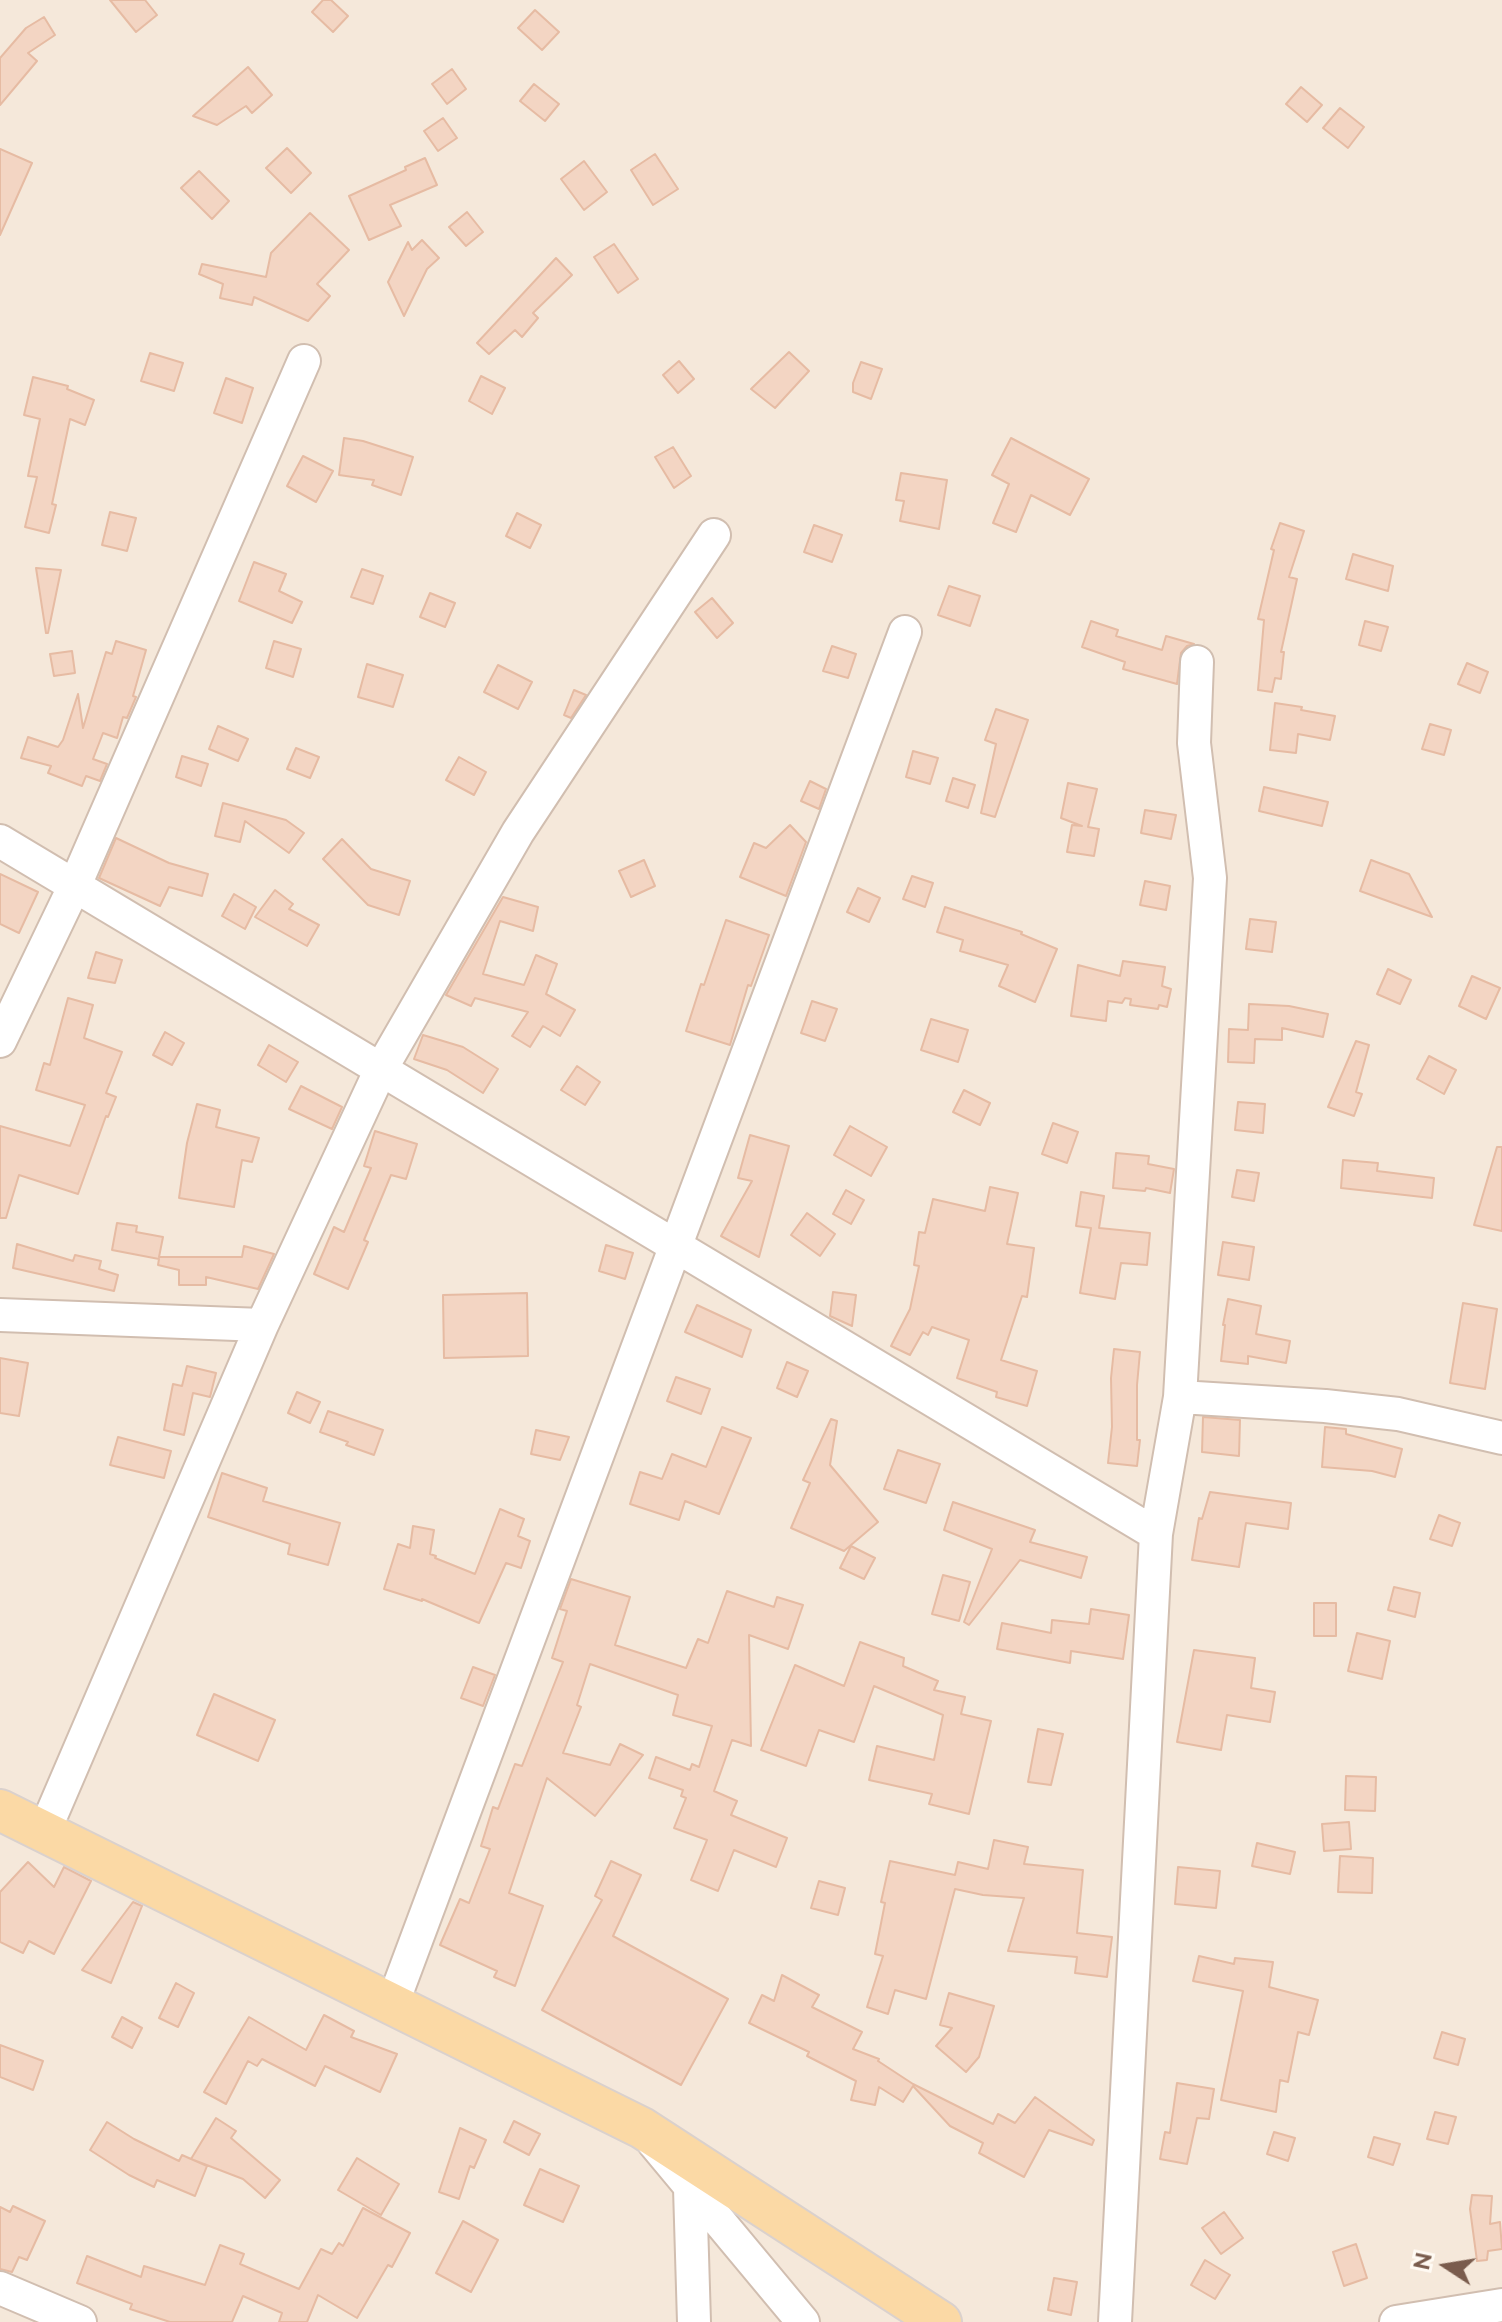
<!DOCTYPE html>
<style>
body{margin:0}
#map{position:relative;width:1502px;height:2322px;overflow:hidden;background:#fdf6ec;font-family:Raleway,sans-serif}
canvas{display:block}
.north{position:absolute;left:1406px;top:2226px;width:80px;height:80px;-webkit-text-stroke:6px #fffaf3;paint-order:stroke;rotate:282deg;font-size:22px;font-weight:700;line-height:32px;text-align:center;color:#7a5c4d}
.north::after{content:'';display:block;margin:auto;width:28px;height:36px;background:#7a5c4d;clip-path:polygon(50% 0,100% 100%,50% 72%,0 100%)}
</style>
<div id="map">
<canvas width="1502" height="2322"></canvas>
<div class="north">N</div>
</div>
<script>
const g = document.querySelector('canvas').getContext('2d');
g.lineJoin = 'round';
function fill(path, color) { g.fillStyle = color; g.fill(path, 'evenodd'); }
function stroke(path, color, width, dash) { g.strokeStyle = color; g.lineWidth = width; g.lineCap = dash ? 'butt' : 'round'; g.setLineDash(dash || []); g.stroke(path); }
fill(new Path2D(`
 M0 0H1502V2322H0Z`), '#f5e8da');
const building = new Path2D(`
 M110 0H145L157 15 136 32Z
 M323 0H331L348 16 333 32 312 12Z
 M535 10 559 32 542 50 518 28Z
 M44 17 55 35 28 53 37 61 0 105V58L26 28Z
 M248 67 272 95 252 113 246 106 217 125 193 116Z
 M452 69 466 89 447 104 432 84Z
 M534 84 559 104 545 121 520 101Z
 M1301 87 1322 105 1307 122 1286 104Z
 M1340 108 1364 127 1348 148 1323 128Z
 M443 118 457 138 438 151 424 131Z
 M287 148 311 173 291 193 266 168Z
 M0 149 32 163 0 235Z
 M655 154 678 189 653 205 631 170Z
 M425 158 437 185 390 205 401 226 369 240 349 196 406 170 405 167Z
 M584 161 607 192 584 210 561 179Z
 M199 171 229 201 212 219 181 188Z
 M467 212 483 232 466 246 449 227Z
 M310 213 349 250 317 284 330 296 308 321 254 297 252 305 220 298 223 284 199 274 202 264 266 277 271 253Z
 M422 240 439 258 427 269 404 316 388 282 408 242 412 250Z
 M614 244 638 279 618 293 594 257Z
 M556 258 572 275 533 313 538 318 522 337 515 330 489 354 477 343Z
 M789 352 809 371 775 408 751 389Z
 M150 353 183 363 174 391 141 381Z
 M679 361 694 379 678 393 663 375Z
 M861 362 882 369 871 399 853 392V383Z
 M481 376 505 388 492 414 469 401Z
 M33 377 68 386 67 389 94 400 85 425 70 419 52 504 56 505 49 533 25 527 37 477 28 476 40 419 24 415Z
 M226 378 253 388 242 423 214 413Z
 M344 438 363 441 413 457 401 495 372 485 374 480 339 475Z
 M1011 438 1089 479 1070 515 1031 495 1016 532 993 523 1009 484 992 475Z
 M673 447 691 476 674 488 655 457Z
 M303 456 333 471 316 502 287 486Z
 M901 473 947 480 939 529 900 521 904 501 896 500Z
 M110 512 136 518 127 551 102 545Z
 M517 513 541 525 530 548 506 536Z
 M1280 523 1304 531 1289 577 1297 579 1281 652H1284L1281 679 1275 678 1272 692 1258 690 1264 620 1258 619 1274 550 1271 549Z
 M814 525 842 535 832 562 804 552Z
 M1353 554 1393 566 1388 591 1346 579Z
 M254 562 286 574 279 591 302 602 292 623 239 601Z
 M36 568 61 570 48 633H46Z
 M362 569 383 576 373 604 351 597Z
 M949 586 980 596 970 626 938 615Z
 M430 593 455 603 445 627 420 617Z
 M712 598 733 623 717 638 695 612Z
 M1091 621 1118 630 1116 636 1162 650 1166 636 1194 644 1187 646 1181 653 1177 684 1123 669 1125 662 1082 647Z
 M1365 621 1388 627 1381 651 1359 645Z
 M116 641 146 650 133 696 136 697 127 718 123 717 117 738 103 733 93 759 107 764 100 781 86 776 82 786 48 773 51 766 21 758 28 737 58 747 63 740 78 694 83 728 106 652 112 654Z
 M274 641 301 649 293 677 266 668Z
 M832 646 856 654 848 678 823 671Z
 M72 651 75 673 54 676 50 654Z
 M1467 663 1488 672 1480 693 1458 684Z
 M367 664 403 675 393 707 358 697Z
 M498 665 532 682 518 709 484 692Z
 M574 690 586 695 571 718 564 715Z
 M1275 703 1302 707 1301 710 1335 716 1330 740 1298 734 1296 753 1270 750Z
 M996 709 1028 720 995 817 981 813 996 744 985 740Z
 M1430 724 1451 730 1444 755 1422 749Z
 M218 726 248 739 238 761 209 749Z
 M296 748 319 757 310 778 287 769Z
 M913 751 938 758 930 784 906 777Z
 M182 756 208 764 201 786 176 777Z
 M459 757 486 772 474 795 446 780Z
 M953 778 975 785 968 808 946 801Z
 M810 781 826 789 819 809 801 801Z
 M1068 783 1097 789 1088 827 1099 829 1094 856 1067 852 1072 825 1082 826 1061 818Z
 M1264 787 1328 802 1322 826 1259 811Z
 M223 803 286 820 304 833 289 853 245 821 240 842 215 836Z
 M1145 810 1176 815 1171 839 1141 833Z
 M790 825 806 842 786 896 740 877 754 843 766 848Z
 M116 838 169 863 208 874 202 896 169 887 160 906 99 878Z
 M342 839 371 869 410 881 399 915 368 905 323 859Z
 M644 860 655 886 631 897 619 871Z
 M1371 860 1409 874 1432 917 1360 891Z
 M0 874 38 892 19 933 0 924Z
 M912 876 933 883 925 907 903 899Z
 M1145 881 1170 886 1166 910 1140 905Z
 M858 888 880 898 869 922 847 912Z
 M275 890 293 904 289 909 319 925 307 946 255 917Z
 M234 894 256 907 245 929 222 916Z
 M503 897 538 907 533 931 500 921 483 974 524 985 536 955 557 964 546 994 575 1010 560 1036 543 1026 530 1047 512 1036 528 1012 475 998 471 1006 446 995Z
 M945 907 1022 932 1021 934 1057 949 1035 1002 999 986 1008 965 960 951 963 940 937 932Z
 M1250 919 1276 922 1272 952 1246 949Z
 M726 920 769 935 751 986 748 985 730 1045 686 1031 701 984 704 985Z
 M96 952 122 960 115 983 88 978Z
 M1123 961 1165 967 1162 986 1171 989 1167 1007 1159 1005 1158 1009 1130 1005 1131 999 1125 998 1122 1003 1108 1001 1106 1021 1071 1016 1078 965 1120 976Z
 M1388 969 1411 980 1400 1004 1377 994Z
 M1472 976 1500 988 1486 1019 1459 1006Z
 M68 998 93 1005 84 1038 122 1052 106 1093 116 1097 108 1117 106 1116 78 1194 19 1175 6 1218H0V1126L70 1146 85 1105 36 1090 44 1063 50 1065Z
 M812 1001 837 1009 825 1041 801 1033Z
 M1249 1004 1289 1006 1328 1014 1323 1037 1282 1028V1040L1255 1039 1254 1063 1228 1062 1229 1029 1248 1030Z
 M931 1019 968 1030 958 1062 921 1050Z
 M165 1032 184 1043 172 1065 153 1055Z
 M423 1035 463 1047 498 1069 483 1093 447 1070 414 1059Z
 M1356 1041 1369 1045 1356 1092 1362 1094 1354 1116 1328 1107Z
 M269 1045 298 1062 286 1082 258 1065Z
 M1429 1056 1456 1070 1444 1094 1417 1079Z
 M577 1066 600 1082 585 1105 561 1090Z
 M301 1086 342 1107 332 1129 289 1109Z
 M964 1090 990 1103 980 1125 953 1112Z
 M1238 1102 1265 1104 1263 1133 1235 1130Z
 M197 1104 220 1110 216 1127 259 1138 252 1162 242 1160 234 1207 179 1198 187 1143Z
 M1053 1123 1078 1132 1067 1163 1042 1154Z
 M850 1126 887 1147 871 1176 834 1155Z
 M375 1131 417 1144 406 1179 391 1175 364 1240 368 1242 348 1289 314 1274 334 1227 344 1232 371 1168 364 1166Z
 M750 1135 789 1146 759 1257 721 1236 752 1181 738 1178Z
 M1497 1147H1502V1231L1474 1225Z
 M1116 1153 1149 1156 1148 1164 1174 1169 1170 1193 1146 1188 1145 1191 1113 1188Z
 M1343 1160 1378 1163 1377 1171 1434 1178 1432 1198 1341 1188Z
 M1237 1170 1259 1173 1254 1201 1232 1197Z
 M990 1187 1018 1193 1007 1244 1034 1248 1027 1297 1022 1296 1001 1360 1037 1371 1027 1406 996 1397 997 1392 957 1378 969 1340 932 1327 928 1335 923 1332 910 1355 891 1346 910 1309 919 1266 914 1265 919 1232 925 1233 933 1199 985 1211Z
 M846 1190 864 1200 851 1224 833 1214Z
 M1081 1192 1104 1196 1099 1228 1150 1233 1147 1265 1121 1263 1115 1299 1080 1293 1091 1228 1076 1226Z
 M807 1213 835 1234 820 1256 791 1235Z
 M117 1223 137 1226 136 1232 163 1237 159 1257H242L244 1246 274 1254 258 1289 206 1277V1285H179V1270L158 1265 159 1259 112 1250Z
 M1223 1242 1254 1247 1249 1280 1218 1275Z
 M17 1244 73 1261 75 1255 101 1261 99 1269 118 1275 114 1291 13 1268Z
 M606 1245 633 1253 625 1279 599 1271Z
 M833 1292 856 1295 852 1326 830 1316Z
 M527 1293 528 1356 444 1358 443 1295Z
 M1228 1299 1261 1306 1256 1334 1290 1341 1286 1363 1248 1356V1364L1221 1361 1225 1325H1223Z
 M1463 1303 1497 1309 1485 1389 1450 1383Z
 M697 1305 751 1330 742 1357 685 1332Z
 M1114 1349 1140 1352 1137 1385V1440H1140L1137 1466 1108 1463 1112 1427 1111 1378Z
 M0 1358 28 1363 19 1416 0 1413Z
 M787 1362 808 1371 797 1397 777 1388Z
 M187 1366 216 1373 210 1397 193 1393 184 1435 164 1430 173 1384 182 1386Z
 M676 1377 710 1389 701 1414 667 1401Z
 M297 1392 320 1402 310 1423 288 1413Z
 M328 1411 383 1430 374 1455 346 1445 348 1442 320 1432Z
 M1203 1417 1240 1420 1239 1456 1202 1452Z
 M831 1419 837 1421 830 1465 878 1522 844 1551 791 1528 810 1483 803 1480Z
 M722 1427 751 1438 719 1514 685 1501 679 1520 630 1504 640 1472 662 1479 672 1454 706 1467Z
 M1325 1427 1346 1429V1434L1402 1449 1395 1477 1372 1471 1322 1467Z
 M536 1430 569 1437 560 1460 531 1454Z
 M118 1437 171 1451 164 1478 110 1465Z
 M898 1450 940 1464 926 1503 884 1489Z
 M222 1473 267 1488 263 1501 340 1523 328 1565 288 1554 290 1544 208 1517Z
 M1210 1492 1291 1503 1288 1529 1246 1523 1239 1567 1192 1560 1199 1518 1202 1519Z
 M953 1502 1035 1530 1030 1542 1087 1557 1081 1578 1020 1560 969 1625 964 1622 992 1549 944 1530Z
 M500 1509 524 1519 518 1536 530 1541 521 1568 506 1563 479 1623 422 1599V1601L384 1589 398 1544 410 1548 413 1526 434 1530 430 1554 436 1556 435 1558 475 1574Z
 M1439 1515 1460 1523 1452 1546 1430 1539Z
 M851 1546 875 1558 864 1579 840 1568Z
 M943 1575 970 1582 959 1621 932 1614Z
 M571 1579 630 1597 615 1645 686 1668 698 1639 708 1643 727 1591 774 1607 777 1597 803 1605 788 1649 749 1635 751 1746 732 1740 714 1791 737 1801 731 1815 787 1838 776 1867 734 1850 718 1891 691 1880 707 1840 674 1828 686 1798 681 1796 683 1790 649 1778 656 1757 690 1770 692 1764 699 1767 712 1726 673 1715 678 1695 590 1664 577 1705 581 1707 563 1753 610 1765 620 1744 643 1755 595 1816 547 1778 509 1893 543 1906 515 1986 494 1977 497 1971 440 1945 460 1899 469 1903 490 1849 481 1846 493 1807 498 1809 515 1764 522 1766 563 1662 552 1658 567 1611 560 1609Z
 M1394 1587 1420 1593 1415 1617 1388 1610Z
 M1314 1603H1336V1636H1314Z
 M1091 1609 1129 1615 1123 1659 1071 1651 1070 1663 997 1649 1002 1623 1051 1633 1052 1620 1089 1624Z
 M1357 1633 1390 1641 1382 1679 1348 1671Z
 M860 1642 904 1658 903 1666 938 1681 934 1690 965 1697 961 1714 991 1721 969 1814 929 1804 932 1794 869 1780 877 1746 934 1760 943 1715 874 1686 854 1742 819 1730 806 1766 761 1750 795 1665 844 1686Z
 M1194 1650 1255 1658 1251 1688 1275 1692 1270 1722 1227 1715 1221 1750 1177 1742Z
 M473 1667 495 1675 483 1706 461 1698Z
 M214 1694 275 1720 258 1761 197 1735Z
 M1038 1729 1063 1734 1051 1785 1028 1782Z
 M1346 1776 1376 1777 1375 1811 1345 1810Z
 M1349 1822 1351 1849 1324 1851 1322 1824Z
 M994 1840 1028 1847 1024 1864 1083 1870 1077 1933 1112 1937 1107 1977 1075 1973 1077 1957 1008 1951 1024 1898 983 1895 955 1889 926 1999 895 1990 888 2014 867 2007 883 1956 875 1954 885 1903 881 1902 890 1861 955 1875 958 1862 988 1869Z
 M1257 1843 1295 1852 1290 1874 1252 1866Z
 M1340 1856 1373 1858 1372 1893 1338 1892Z
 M611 1861 641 1875 613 1936 728 1999 681 2085 542 2010 602 1900 595 1896Z
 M28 1862 54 1887 64 1867 91 1881 54 1954 29 1941 23 1953 0 1942V1892Z
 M1178 1867 1220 1871 1216 1908 1175 1904Z
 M819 1881 845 1888 838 1915 811 1908Z
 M133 1902 142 1906 111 1983 82 1970Z
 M1199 1956 1234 1964 1235 1958 1273 1962 1269 1987 1318 2000 1309 2035 1298 2032 1288 2082 1280 2080 1276 2112 1221 2100 1243 1991 1193 1981Z
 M782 1975 819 1995 812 2007 862 2032 853 2049 879 2059 878 2061 913 2084 993 2124 998 2114 1015 2123 1035 2097 1094 2140 1092 2145 1049 2130 1024 2177 979 2153 983 2143 950 2126 913 2086 903 2102 879 2087 875 2105 851 2100 856 2081 807 2056 809 2052 749 2023 762 1995 774 2001Z
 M176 1983 194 1993 178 2027 159 2018Z
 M949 1993 994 2006 979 2057 966 2072 936 2046 952 2028 940 2025Z
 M324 2015 354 2031 351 2037 397 2054 380 2092 325 2066 315 2086 262 2059 257 2066 248 2061 226 2104 204 2092 249 2017 306 2050Z
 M122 2017 142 2028 132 2048 112 2037Z
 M1442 2032 1465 2039 1458 2065 1434 2058Z
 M0 2045 43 2061 33 2090 0 2077Z
 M1177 2083 1214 2089 1209 2119 1197 2118 1187 2164 1160 2159 1165 2132 1170 2133Z
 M1435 2112 1456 2117 1448 2144 1427 2139Z
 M216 2118 236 2131 231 2138 280 2180 265 2198 243 2179 191 2159Z
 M514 2121 540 2134 529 2155 504 2142Z
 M107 2122 134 2139 179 2161 182 2155 207 2166 195 2196 157 2180 154 2187 129 2175 90 2150Z
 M460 2128 486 2140 474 2168 470 2166 459 2199 439 2192Z
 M1274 2132 1295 2138 1288 2161 1267 2154Z
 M1374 2137 1400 2144 1393 2165 1368 2157Z
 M357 2158 399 2184 381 2215 338 2190Z
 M540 2169 579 2186 563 2222 524 2205Z
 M1472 2195 1492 2196 1490 2224 1500 2222 1502 2249 1488 2251 1487 2260 1477 2261 1470 2209Z
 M13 2206 45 2221 27 2260 19 2257 12 2272 0 2269V2207L10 2212Z
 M363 2208 410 2233 392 2267 388 2265 357 2318 318 2295 307 2322H279L282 2313 243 2296 232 2322H170L130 2309 132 2304 77 2283 87 2256 141 2277 144 2266 205 2285 220 2245 244 2254 240 2264 299 2289 321 2249 332 2254 339 2243 343 2246Z
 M1224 2212 1243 2238 1221 2254 1202 2228Z
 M463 2221 498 2240 471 2292 436 2273Z
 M1356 2244 1367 2278 1344 2286 1333 2252Z
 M1205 2260 1230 2275 1215 2299 1191 2285Z
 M1054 2278 1077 2282 1071 2315 1048 2310Z`);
fill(building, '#f3d5c3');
stroke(building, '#e6bba3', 2);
const minor = new Path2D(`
 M0 841 1156 1534
 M0 1041 75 885 304 361
 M0 1315 262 1325
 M1180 1397 1325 1406 1398 1414 1502 1438
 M44 1832 262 1325 381 1069 518 832 714 535
 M392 2005 905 632
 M654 2143 803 2322
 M690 2188 694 2322
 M0 2288 80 2322
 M1115 2322 1156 1534 1180 1397 1210 878 1194 743 1197 662
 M1396 2322 1502 2305`);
const major = new Path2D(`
 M0 1810 642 2128 941 2322`);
stroke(minor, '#d1beb0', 36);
stroke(major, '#dad1cd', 44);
stroke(minor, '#fff', 32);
stroke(major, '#fbd9a5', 40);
</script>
